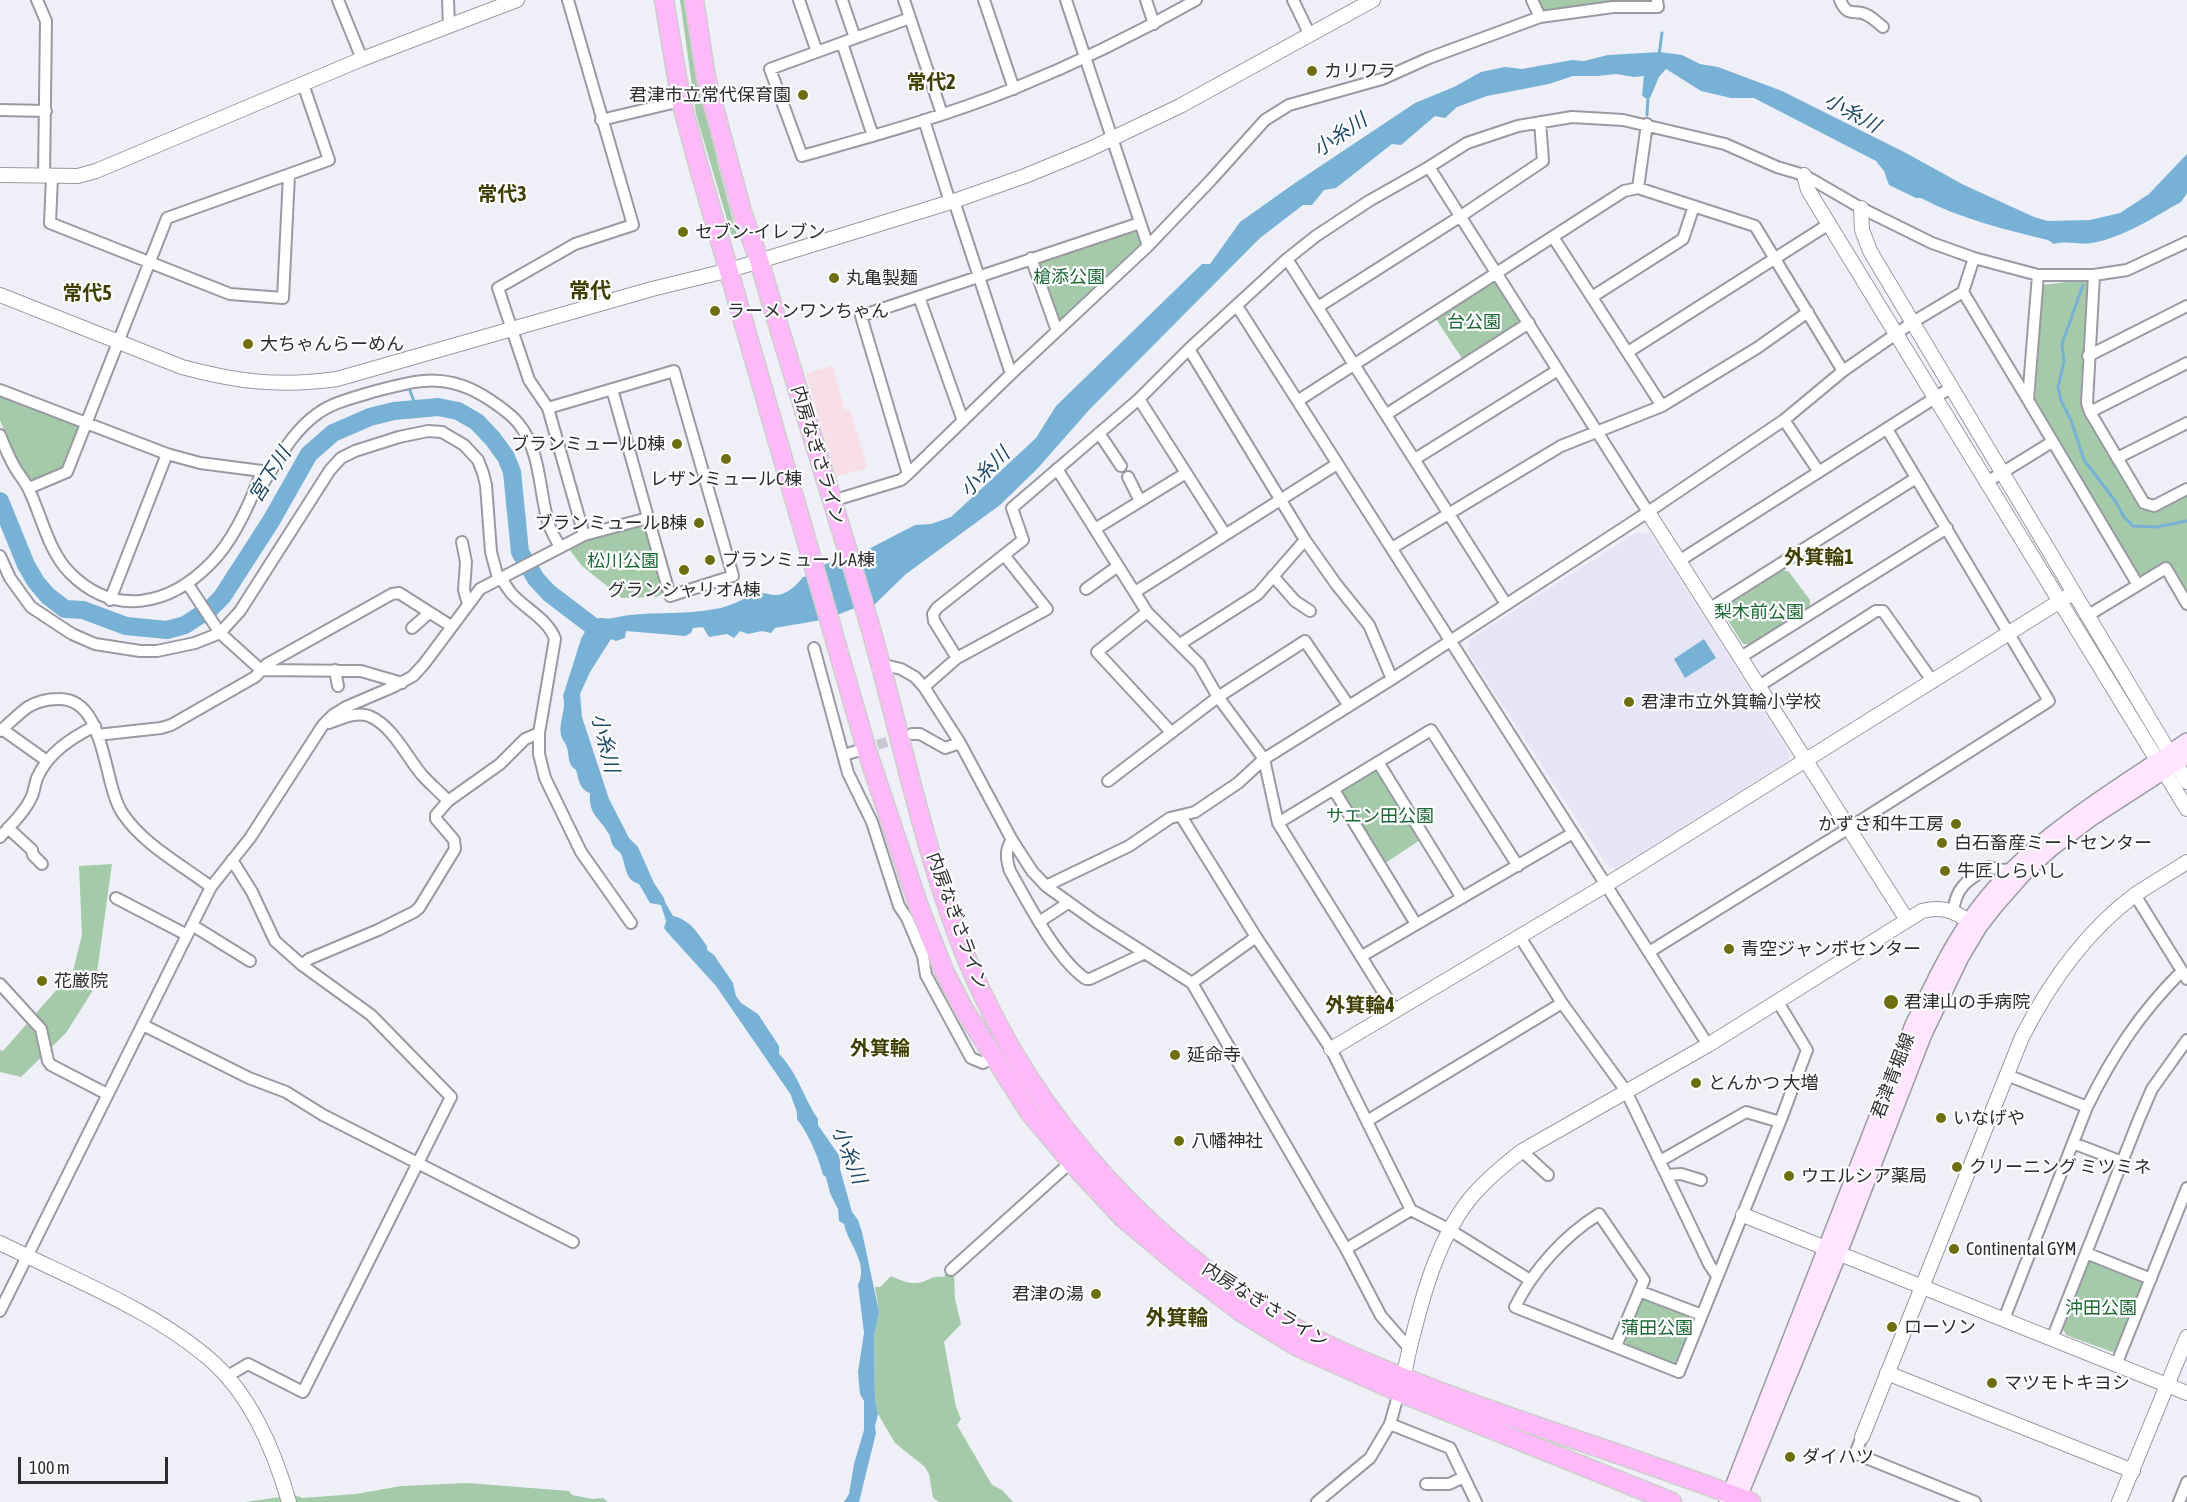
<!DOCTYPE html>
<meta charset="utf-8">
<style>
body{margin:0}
#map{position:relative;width:2187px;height:1502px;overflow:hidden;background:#efeff8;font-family:"Asap Condensed",sans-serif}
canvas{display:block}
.scale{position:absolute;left:18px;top:1457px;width:150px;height:27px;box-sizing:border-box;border:3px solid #2d2d30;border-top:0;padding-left:8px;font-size:18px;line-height:21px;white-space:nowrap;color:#2d2d30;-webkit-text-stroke:4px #fdfdff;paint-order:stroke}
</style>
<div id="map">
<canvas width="2187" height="1502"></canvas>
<div class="scale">100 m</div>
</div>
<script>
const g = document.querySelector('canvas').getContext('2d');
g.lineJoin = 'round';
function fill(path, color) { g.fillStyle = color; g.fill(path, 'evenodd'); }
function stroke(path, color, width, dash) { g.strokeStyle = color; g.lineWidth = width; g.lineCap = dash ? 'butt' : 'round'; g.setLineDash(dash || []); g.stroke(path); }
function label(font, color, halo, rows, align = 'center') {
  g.font = font + ' "Asap Condensed","Noto Sans JP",sans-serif'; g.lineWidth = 4.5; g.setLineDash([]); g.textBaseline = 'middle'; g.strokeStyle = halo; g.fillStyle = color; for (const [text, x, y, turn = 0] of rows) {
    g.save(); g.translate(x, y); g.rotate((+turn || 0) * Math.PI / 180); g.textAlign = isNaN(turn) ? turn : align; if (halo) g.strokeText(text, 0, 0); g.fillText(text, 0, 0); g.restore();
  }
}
fill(new Path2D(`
 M1637 532 1651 534 1789 751V760L1617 869 1606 864 1468 652 1469 640Z`), '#e5e5f6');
fill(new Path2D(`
 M832 366 845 410 850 409 867 468 836 477 806 374Z`), '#f7dee7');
fill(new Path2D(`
 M680 0H687L718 165 738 239H734L731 233 696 114Z
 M1536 0H1649L1645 5 1545 12 1540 9Z
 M1137 229 1142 241 1141 246 1060 322 1057 321 1037 264 1039 259Z
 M1495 278 1520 317 1519 324 1463 360 1434 316Z
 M2084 280 2088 282 2083 404 2144 508 2187 492V595L2166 563 2137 577 2035 401 2042 285Z
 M0 395 79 423 81 427 65 468 32 482 31 480 18 463 0 420Z
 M640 525 645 528 664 593 656 597 622 598 582 566 569 549 586 540Z
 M1783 570 1789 572 1810 600V606L1752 644H1743L1724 614 1725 607Z
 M1374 771 1378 773 1420 837V840L1387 862H1383L1341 796 1342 790Z
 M112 864 95 987 66 1033 21 1077 0 1072V1050L3 1051 73 971 82 935 79 866Z
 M2090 1260 2142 1279 2143 1282 2118 1349 2112 1352 2066 1335 2061 1325 2088 1261Z
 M946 1273H954L955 1299 961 1324 944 1342 956 1407 961 1419 957 1425 992 1485 1002 1490 1013 1502H939L933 1498 929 1474 924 1466 895 1443 878 1414 875 1399 874 1337 879 1312 875 1287H880L891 1276C902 1281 913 1286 925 1281 933 1277 935 1276 944 1277Z
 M1642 1296 1696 1318 1677 1363H1674L1627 1345 1624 1338Z
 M468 1483 569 1491 572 1495 593 1499 603 1498 608 1502H245L295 1495 302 1498 356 1494 401 1486Z`), '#a4caaa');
fill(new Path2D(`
 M1660 52 1682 55 1700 64 1718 67 1782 91 1906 153 1962 184 2034 217 2048 221 2090 220 2120 213 2149 194 2187 154V193L2181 202C2152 218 2125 237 2092 243 2079 245 2067 240 2054 244L2048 240C2003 229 1961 219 1921 198H1916L1889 185 1884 171 1876 161 1754 98H1731L1701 91 1666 69 1659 77 1650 98H1645L1642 95 1644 76 1634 77 1616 74 1597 76H1573L1549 84 1487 96 1457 107 1445 118 1435 116 1401 145 1392 144 1336 188 1324 190 1312 205H1303L1260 238 1089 410 1038 468 1000 505 906 574 873 606 857 555 915 525 931 524 951 517 1036 438 1056 406 1202 264H1210L1240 222 1295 183 1415 103 1454 87 1481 72 1505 67 1522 69 1572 60 1584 61 1608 55Z
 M843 558 857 607 835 616 820 566Z
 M808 576 821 620 775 628 771 633 762 631 748 634 740 631 734 638 727 634 709 637 703 627 693 628 691 633 685 636 626 631 625 638 616 641 611 639 590 672 580 694 582 717 609 799 629 838 638 847 654 883 664 898 665 902 673 916C690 920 697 932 707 946V950L714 955 733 983 736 996 741 1003 758 1014 779 1046V1054C798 1073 803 1097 818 1119V1125L840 1157V1169L852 1212 858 1220 862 1232 879 1312 874 1337 875 1399 878 1414 875 1426 876 1433 859 1502H844L849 1494 854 1464 864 1430V1401L860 1394 858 1372 864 1333 858 1285C869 1263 848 1244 844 1224L839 1221 838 1209 830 1193 826 1177 823 1175C818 1156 809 1135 797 1119 798 1109 793 1104 791 1095L716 986 667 932 664 928 666 921 661 905 650 903 639 884C624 880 626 864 621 854 619 851 616 850 614 847 611 843 611 839 609 834 600 818 588 815 590 793 579 789 579 779 576 770 567 764 570 758 567 748 566 743 562 740 561 735 558 723 567 708 563 696L581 639 588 626 570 610 583 611 592 621C600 615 604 620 613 618 647 610 681 616 715 609 731 607 744 597 759 594 764 592 768 594 773 595 786 596 796 586 803 577Z
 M1704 639 1716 658 1685 678 1674 659Z`), '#77b1d6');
stroke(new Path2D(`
 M1659 55 1662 33
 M1647 115 1648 96
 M2083 285 2062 344 2064 362 2058 387 2061 401 2071 420 2084 460 2116 502 2124 517 2133 526 2156 527 2187 521
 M409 388 417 409`), '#77b1d6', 3);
stroke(new Path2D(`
 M0 501 26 565 36 582 48 596 65 609 83 610 126 626 167 630 185 625 211 608 222 597 271 521 309 454 333 433 370 417 394 411 438 407 458 411 477 422 493 439 506 457 512 472 520 552 536 579 549 593 591 625`), '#77b1d6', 18);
stroke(new Path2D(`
 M863 749 903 737`), '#c8c8d0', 10, [10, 5]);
const minor = new Path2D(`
 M37 0 46 21 44 176
 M338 0 362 59
 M448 0 449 26
 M568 0 633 225 575 244 498 288 529 380 548 408 584 535
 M799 0 817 52
 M842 0 855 38
 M904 0 942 114
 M984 0 1014 89
 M1066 0 1148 246
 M1146 0 1154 24
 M1293 0 1310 35
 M1532 0 1540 17
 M1840 0C1848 19 1855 8 1867 15 1873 18 1878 23 1883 27
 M910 18 770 69 802 156C873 136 946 116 1015 88 1077 63 1138 33 1196 0
 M842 43 873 136
 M0 110 46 111
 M601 120 681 101
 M924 120 950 202
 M1429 167 1648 512
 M52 177 50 223 230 294 283 298 289 175
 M1638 188 1647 124
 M954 201 1011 374
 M1553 237 1662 406
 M1031 258 1057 331
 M1974 258 1963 292 2028 400
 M1287 259 1506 604
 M2038 275 2028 400 2138 585
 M2094 275 2087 403 2090 412 2144 503 2154 506 2187 489
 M919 297 963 421
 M1592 297 1683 239 1694 206
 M1237 306 1708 1045
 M1318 307 1461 216 1543 161 1540 122
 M1189 349 1305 540 1336 584 1369 625 1392 679
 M1628 352 1829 224
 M2088 356 2187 306
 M0 390 167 454 200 463 262 471C251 501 234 540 211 563 170 605 115 618 70 573 49 552 42 518 30 492 26 482 18 474 13 464 8 455 4 445 0 435
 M1139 399 1225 534
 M1299 400 1624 191 1638 188 1755 226 1843 371
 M548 408 674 371 733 576 670 596 612 389
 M2090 412 2187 363
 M1387 414 1529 323
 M1784 420 1819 472
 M1099 433 1121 466
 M2117 458 2187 423
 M1415 459 1558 370
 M1057 469 1147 612 1199 664 1218 697 1264 759 1278 823 1395 1011
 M908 474 861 316 1140 223
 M1128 477 1140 501
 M264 482C279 458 293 431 317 414 333 402 353 398 372 392 418 380 448 371 490 400 499 406 511 414 518 423 540 449 539 487 547 518 549 528 555 538 560 547
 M1987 482 2052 442
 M29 488 67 472 167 218 329 160 303 84
 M832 501 901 480 908 474 1011 374 1148 246 1211 180 1265 120 1289 105 1382 79 1429 58 1540 17 1613 7H1658L1657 0
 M1095 529 1186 473
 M462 542 466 562 464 590 468 604
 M1392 548 1561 446 1662 406 1757 348 1808 312
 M0 556 10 578 31 607 72 634 95 644 140 651H157L195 643 220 633 240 611 330 470 341 458 355 451 399 437 428 431 442 432 464 445 478 460 483 473 486 485 491 552 498 578
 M1679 561 1952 387
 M1273 576 1295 601 1310 611
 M501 577C504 583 507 588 511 593 524 608 548 619 555 639L539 733V754L545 778 581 852 631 923
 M187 583 220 633 261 670 361 671 402 683
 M1086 589 1118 566
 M1135 592 1337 464
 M110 600 167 454
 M1709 609 1916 478
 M1147 612 1097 652 1171 732
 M2087 616 2166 568 2187 604
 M412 628 429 613
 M1180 644 1258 594 1305 540
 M814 648 848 773 872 822 899 906 907 918 923 956 926 975 971 1058 983 1063 994 1056
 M1741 657 1947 528
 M957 658 934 621 933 614 937 608 1023 540 1012 508 1139 399 1189 349 1287 259 1316 236 1369 201 1429 167 1467 143 1518 126 1572 117 1623 120 1725 144 1777 167 1804 175 1861 208 1932 243 1974 258 2038 275H2094L2127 270 2187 242
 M880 664 901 669 915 677 924 687 960 743 1012 840 1032 871 1046 886 1096 922 1192 983 1346 1249 1381 1316 1409 1348
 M335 670 338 686
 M1759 686 1876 611H1883L1933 682
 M924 687 957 658 1047 609 1004 555
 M329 723C341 719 356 711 369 716 393 726 406 756 422 775 430 784 440 792 448 801
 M2 729 47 761
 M0 731C9 724 18 714 28 707 38 701 47 699 58 699 107 697 102 784 123 814 144 845 182 865 211 887
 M912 734H920L945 748 960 743
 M97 735 161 728 171 725 255 677 267 664 392 594 399 593 451 626
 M844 755 857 751
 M1378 762 1462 898
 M1108 781 1218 697 1305 641 1349 706
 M1334 790 1416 924
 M1181 816 1256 937 1331 1049 1411 1210 1450 1230 1530 1280
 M1278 823 1431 730 1518 866
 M8 828 32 850 33 855 42 864
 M0 837C11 825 25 812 32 796 34 791 35 784 37 778 48 753 71 738 95 726
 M1012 840C1005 849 1006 859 1010 871 1027 901 1057 960 1086 979H1090L1145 953
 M1046 886 1129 846 1170 818 1195 812 1238 783 1264 759 1392 679 1648 512 1784 420 1843 371 1913 322 1963 292
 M2135 895 2187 979
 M116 898 187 935
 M1953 912C1956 886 1968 880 1989 867L2003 870 2014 869
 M1039 922 1068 903
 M192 925 250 961
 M1520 937 1562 1003 1626 1091 1709 1264 1717 1276
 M1649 952 1849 828 2049 701 1887 429
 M1362 956 1573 833
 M302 965 309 959 378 930 414 912 419 908 455 849 454 840 436 819V815L448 801 500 764 525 739 539 733
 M1192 983 1256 937
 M0 984 41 1029 48 1061 51 1065 107 1094
 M143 1025 249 1078 286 1092 323 1115 573 1242
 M2007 1075 2087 1107
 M1367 1121 1562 1003
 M2073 1143 2122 1162
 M1522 1151 1548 1175
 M1660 1161 1746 1112 1780 1122
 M1667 1175 1681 1174 1701 1180
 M1346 1249 1411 1210
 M2086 1253 2151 1279
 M951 1270 1071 1162
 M1639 1291 1702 1315
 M0 1311 211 887 250 838 323 725 333 715 346 707 395 686 413 676 424 664 480 589 584 535 648 518
 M2004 1319 2087 1107C2113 1054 2140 1013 2182 971
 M2052 1339 2139 1119 2152 1089 2187 1040
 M1616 1346 1644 1280 1599 1214C1564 1236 1533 1270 1515 1307L1679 1372 1780 1122 1807 1050 1778 1002
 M2116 1365 2187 1188
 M226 1377 248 1364 303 1392 451 1097 371 1015 302 965 275 941 252 892 232 860
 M1390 1424 1450 1448 1476 1502
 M1862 1437 1857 1449 1859 1455 1975 1502
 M1426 1484H1449L1464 1477
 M1317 1502 1370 1458 1390 1424 1399 1392
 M2179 1502 2187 1482`);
const tertiary = new Path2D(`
 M0 175 78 176 96 171 362 59 517 0
 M1804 175 1808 190 2187 809
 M1861 208 1862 230 1870 251 2187 782
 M0 295 182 367C237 382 280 387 337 379L652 289 730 270 954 201 1025 176 1088 150 1180 106 1373 0
 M1648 512 1907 920
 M1331 1049 1606 885 2073 593
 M1743 1215 2187 1393
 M0 1243C70 1278 156 1311 214 1363 253 1399 275 1453 289 1502
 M1887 1373 2133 1471
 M1401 1385C1406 1369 1408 1352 1413 1335 1425 1287 1441 1232 1474 1194 1489 1177 1505 1164 1522 1151L1708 1045 1922 911C1946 905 1957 913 1977 926
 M1862 1437 2022 1037C2050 982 2086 931 2136 894 2153 883 2170 873 2187 862
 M2119 1502 2187 1337`);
const secondary = new Path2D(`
 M1727 1502 1913 1025C1931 989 1947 953 1970 920 2024 841 2109 794 2187 741
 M1737 1502 1839 1253 1924 1034 1961 957 1979 927 1996 905 2025 872 2053 847 2090 819 2187 756`);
const trunk = new Path2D(`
 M664 0 681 101 698 164 867 751 918 904 944 971 963 1008 1030 1113 1071 1162 1123 1218 1183 1268 1241 1312 1298 1347 1399 1392 1672 1502
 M694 0 706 78 742 212 759 260C795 385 836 508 872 633 903 743 925 858 969 964 1035 1121 1157 1254 1306 1334 1347 1356 1390 1372 1433 1389 1538 1429 1646 1461 1751 1502`);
stroke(minor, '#999aa2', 14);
stroke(tertiary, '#999aa2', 16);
stroke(secondary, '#999aa2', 18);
stroke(trunk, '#cdcdcd', 21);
stroke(minor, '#fff', 10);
stroke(tertiary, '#fff', 14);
stroke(secondary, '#ffe5fd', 15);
stroke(trunk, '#febaf8', 18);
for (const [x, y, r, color] of [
 [1312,71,6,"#6d6e10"],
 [803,95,6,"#6d6e10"],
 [683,232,6,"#6d6e10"],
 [834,278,6,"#6d6e10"],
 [715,311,6,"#6d6e10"],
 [248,344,6,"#6d6e10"],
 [677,444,6,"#6d6e10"],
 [726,459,6,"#6d6e10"],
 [699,523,6,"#6d6e10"],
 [710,560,6,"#6d6e10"],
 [684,570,6,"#6d6e10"],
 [1629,702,6,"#6d6e10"],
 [1956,824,6,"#6d6e10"],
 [1942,843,6,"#6d6e10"],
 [1945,871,6,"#6d6e10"],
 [1729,949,6,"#6d6e10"],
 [42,981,6,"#6d6e10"],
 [1891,1002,8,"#6d6e10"],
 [1175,1055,6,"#6d6e10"],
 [1696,1083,6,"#6d6e10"],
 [1941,1118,6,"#6d6e10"],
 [1179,1141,6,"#6d6e10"],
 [1957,1167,6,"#6d6e10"],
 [1789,1176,6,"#6d6e10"],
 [1954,1249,6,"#6d6e10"],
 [1096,1294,6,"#6d6e10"],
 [1892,1327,6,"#6d6e10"],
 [1992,1383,6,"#6d6e10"],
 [1790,1457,6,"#6d6e10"]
]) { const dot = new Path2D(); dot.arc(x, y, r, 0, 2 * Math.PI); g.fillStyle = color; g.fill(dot); stroke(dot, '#fdfdff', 2); }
label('18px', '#2d2d30', '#fdfdff', [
 ["カリワラ",1324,71],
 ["君津市立常代保育園",791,95,"right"],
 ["セブン-イレブン",695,232],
 ["丸亀製麺",846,278],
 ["ラーメンワンちゃん",727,311],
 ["大ちゃんらーめん",260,344],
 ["ブランミュールD棟",665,444,"right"],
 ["レザンミュールC棟",726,479,"center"],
 ["ブランミュールB棟",687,523,"right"],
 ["ブランミュールA棟",722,560],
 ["グランシャリオA棟",684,590,"center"],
 ["君津市立外箕輪小学校",1641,702],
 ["かずさ和牛工房",1944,824,"right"],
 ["白石畜産ミートセンター",1954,843],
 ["牛匠しらいし",1957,871],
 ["青空ジャンボセンター",1741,949],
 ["花厳院",54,981],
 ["君津山の手病院",1904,1002],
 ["延命寺",1187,1055],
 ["とんかつ 大増",1708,1083],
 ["いなげや",1953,1118],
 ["八幡神社",1191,1141],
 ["クリーニング ミツミネ",1969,1167],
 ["ウエルシア薬局",1801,1176],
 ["Continental GYM",1966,1249],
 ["君津の湯",1084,1294,"right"],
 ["ローソン",1904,1327],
 ["マツモトキヨシ",2004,1383],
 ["ダイハツ",1802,1457]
], 'left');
label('18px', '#1c6833', '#fdfdff', [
 ["槍添公園",1069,277],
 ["台公園",1474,322],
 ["松川公園",623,561],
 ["梨木前公園",1759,612],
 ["サエン田公園",1380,816],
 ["沖田公園",2101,1308],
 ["蒲田公園",1657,1328]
]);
label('18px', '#2d2d30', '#fdfdff', [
 ["内房なぎさライン",818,455,73],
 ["内房なぎさライン",957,921,70],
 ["君津青堀線",1893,1076,-69],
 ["内房なぎさライン",1265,1305,32]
]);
label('bold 20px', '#3f4000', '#fdfdff', [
 ["常代2",931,83],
 ["常代3",502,195],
 ["常代5",87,294],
 ["外箕輪1",1819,558],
 ["外箕輪4",1360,1006],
 ["外箕輪",880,1049]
]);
label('italic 20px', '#1d4964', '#fdfdff', [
 ["小糸川",1852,113,29],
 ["小糸川",1340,135,-34],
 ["小糸川",985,472,-45],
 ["宮下川",270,475,-58],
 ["小糸川",605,743,76],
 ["小糸川",849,1155,68]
]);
label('bold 21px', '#3f4000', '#fdfdff', [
 ["常代",590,291],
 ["外箕輪",1177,1318]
]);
</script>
